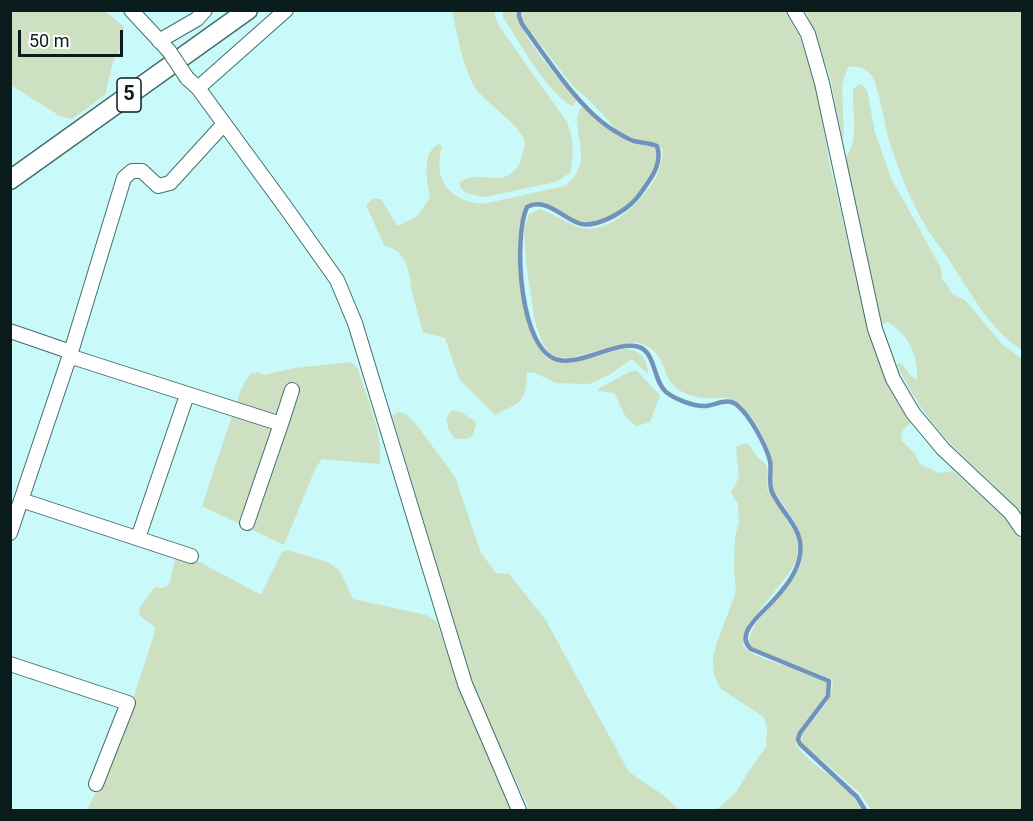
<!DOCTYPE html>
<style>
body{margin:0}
#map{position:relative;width:1033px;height:821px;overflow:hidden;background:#c9f9f8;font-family:Roboto,sans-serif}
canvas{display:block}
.frame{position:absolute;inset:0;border:12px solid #0a1d1c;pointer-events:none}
.scale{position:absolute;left:18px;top:30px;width:105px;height:27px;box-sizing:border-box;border:3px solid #0a1d1c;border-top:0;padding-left:8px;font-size:18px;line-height:21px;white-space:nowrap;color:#0a1d1c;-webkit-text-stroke:4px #fff;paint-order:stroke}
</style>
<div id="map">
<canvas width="1033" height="821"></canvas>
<div class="frame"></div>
<div class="scale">50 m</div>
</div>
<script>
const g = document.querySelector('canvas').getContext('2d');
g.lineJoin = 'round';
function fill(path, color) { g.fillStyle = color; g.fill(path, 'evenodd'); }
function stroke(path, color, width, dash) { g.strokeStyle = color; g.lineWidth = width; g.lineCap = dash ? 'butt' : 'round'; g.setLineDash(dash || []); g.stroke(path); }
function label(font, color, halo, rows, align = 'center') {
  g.font = font + ' Roboto,sans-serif'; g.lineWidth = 5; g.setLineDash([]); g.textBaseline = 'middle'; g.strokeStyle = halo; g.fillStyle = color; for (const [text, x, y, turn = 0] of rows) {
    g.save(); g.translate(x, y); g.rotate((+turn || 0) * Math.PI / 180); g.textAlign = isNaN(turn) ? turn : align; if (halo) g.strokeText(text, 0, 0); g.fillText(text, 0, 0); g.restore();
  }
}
fill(new Path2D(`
 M523 10 785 11 801 39 815 81 830 166 869 330 889 381 912 423C904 427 901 431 901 440L915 454 920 464 939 473 953 471 1009 522 1022 540V810H871L860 793 802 743V734L806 729C816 715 837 698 832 679L752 648 749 645C747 618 792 594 801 563 808 538 794 521 781 501 779 498 774 493 773 489 772 483 774 474 773 467 770 446 756 417 739 404 727 394 718 400 705 398 698 398 685 394 679 390 657 374 671 352 636 342L568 358 551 356 542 342 535 322 526 262 524 230 529 214 540 209C555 214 568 225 583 228 611 234 644 199 656 177 660 169 662 159 663 150L658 145 629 137 618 131 588 99 572 85 525 24 522 17Z
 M10 11H105L124 27 122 46 113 62 105 95 72 119 60 116 11 85Z
 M452 11H495V16L499 26 567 122C574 140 574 155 570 173L556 182 484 197 466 193 460 187V182C481 168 498 188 515 170 519 166 521 159 523 153 523 150 525 147 525 144 524 126 484 103 474 86 461 61 458 37 452 11Z
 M502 11H516C517 32 561 82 577 100L572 106C546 92 520 43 503 17Z
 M806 11H1022V350C992 332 969 291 950 261 945 253 939 247 934 239 915 212 902 179 891 147 885 129 880 90 872 76 866 68 858 65 848 67L842 84 844 137 842 138 830 76Z
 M861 84 867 90 875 133 891 178 941 268 942 280 947 284 952 294 965 300 1002 344 1022 359V517C1001 489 973 467 948 441 927 419 910 392 897 365L899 363C907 366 908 376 917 380 918 355 909 335 888 322L882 324 845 158C860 142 852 111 853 90L856 86Z
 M582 106 607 129 629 142 656 148C659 159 652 174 646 183 634 201 602 230 577 221 562 215 546 194 527 205 509 234 520 336 548 359L567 363 624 349C641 350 647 358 648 374L633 360H630L609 375 589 384 556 383 535 373 527 372C526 403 522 401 495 415L459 379 445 338 423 332C420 321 417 311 414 300 408 277 412 253 384 245L366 205 373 199H381L397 226 418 216 430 197C427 181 421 152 439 144L442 147C432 180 450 201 483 204L565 186C599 159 566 129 582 106Z
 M351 362 358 369C367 398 383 433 380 464L322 459 316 467 284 545 202 506 241 389 250 374 258 372 264 375 295 368Z
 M631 371H637L660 395 650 422 637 426C623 420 622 405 614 393L599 391 598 389Z
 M452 410 461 412 476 422C474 438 470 441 454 438L448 428 446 419Z
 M398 412 406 414 419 428 455 477 481 553 496 573 509 574 545 619 629 772 663 795 679 810H530L502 752 471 678 392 416Z
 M746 443 751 447 757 457 765 463 768 471 767 489 795 533 798 548 797 560 787 576 748 624 743 646C759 664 805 666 827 683L828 689 825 696 798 733 796 745C814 770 848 783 862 810H716L735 794 747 774 766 747 767 729 764 717 721 689 714 675 713 658 716 645 736 592 734 569 735 537 739 522 738 504 731 493 739 477 736 447Z
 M286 550 328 562 339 570 353 599 426 615 436 621 459 685 513 810H87L104 776 133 699 154 635 155 627 140 616 139 609 155 587 163 588 169 585 175 560 181 557 192 558 261 595 282 552Z`), '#cde0c1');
stroke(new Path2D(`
 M519 10V16L522 24C546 57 579 109 613 130 620 134 627 139 634 141 642 143 650 143 657 146 661 158 656 171 649 181 644 188 639 197 632 203 620 214 594 229 578 223 562 217 545 197 527 207 513 237 519 353 559 360 582 365 618 340 639 347 656 353 653 381 666 392 675 399 692 406 704 406 715 406 728 396 738 406 750 416 766 445 770 461 772 470 768 483 772 492 783 516 807 530 799 560 795 576 783 590 772 602 762 613 734 634 751 649L829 681 828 696 800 733 798 739 800 744 857 797 865 810`), '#7392ba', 4.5);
const minor = new Path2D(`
 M131 10 169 51
 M794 10 808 34 822 83 875 329 893 379 913 413 943 449 1011 513 1022 529
 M159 41 197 19 205 10
 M187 78 198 88 286 208 337 280 355 323 465 684 519 810
 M198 88 286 10
 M10 331 71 352
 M69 356 281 424 247 523
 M281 424 292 390
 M21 500 191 556
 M10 533 71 352 124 178 132 171H142L158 186 170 183 223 125
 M138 538 187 395
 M10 664 128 703 96 784`);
const major = new Path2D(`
 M10 180 248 10`);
stroke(minor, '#426f6e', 16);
stroke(major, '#426f6e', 21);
stroke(minor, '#fff', 14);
stroke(major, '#fff', 18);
const minorBridge = new Path2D(`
 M169 51 187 78`);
stroke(minorBridge, '#426f6e', 16, []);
stroke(minorBridge, '#fff', 14);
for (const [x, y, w] of [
 [129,95,24]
]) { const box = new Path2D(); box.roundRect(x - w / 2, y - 17, w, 34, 4.5); g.fillStyle = '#fff'; g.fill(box); stroke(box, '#0a1d1c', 1.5); }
label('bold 20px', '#0a1d1c', null, [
 ["5",129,95]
]);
</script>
